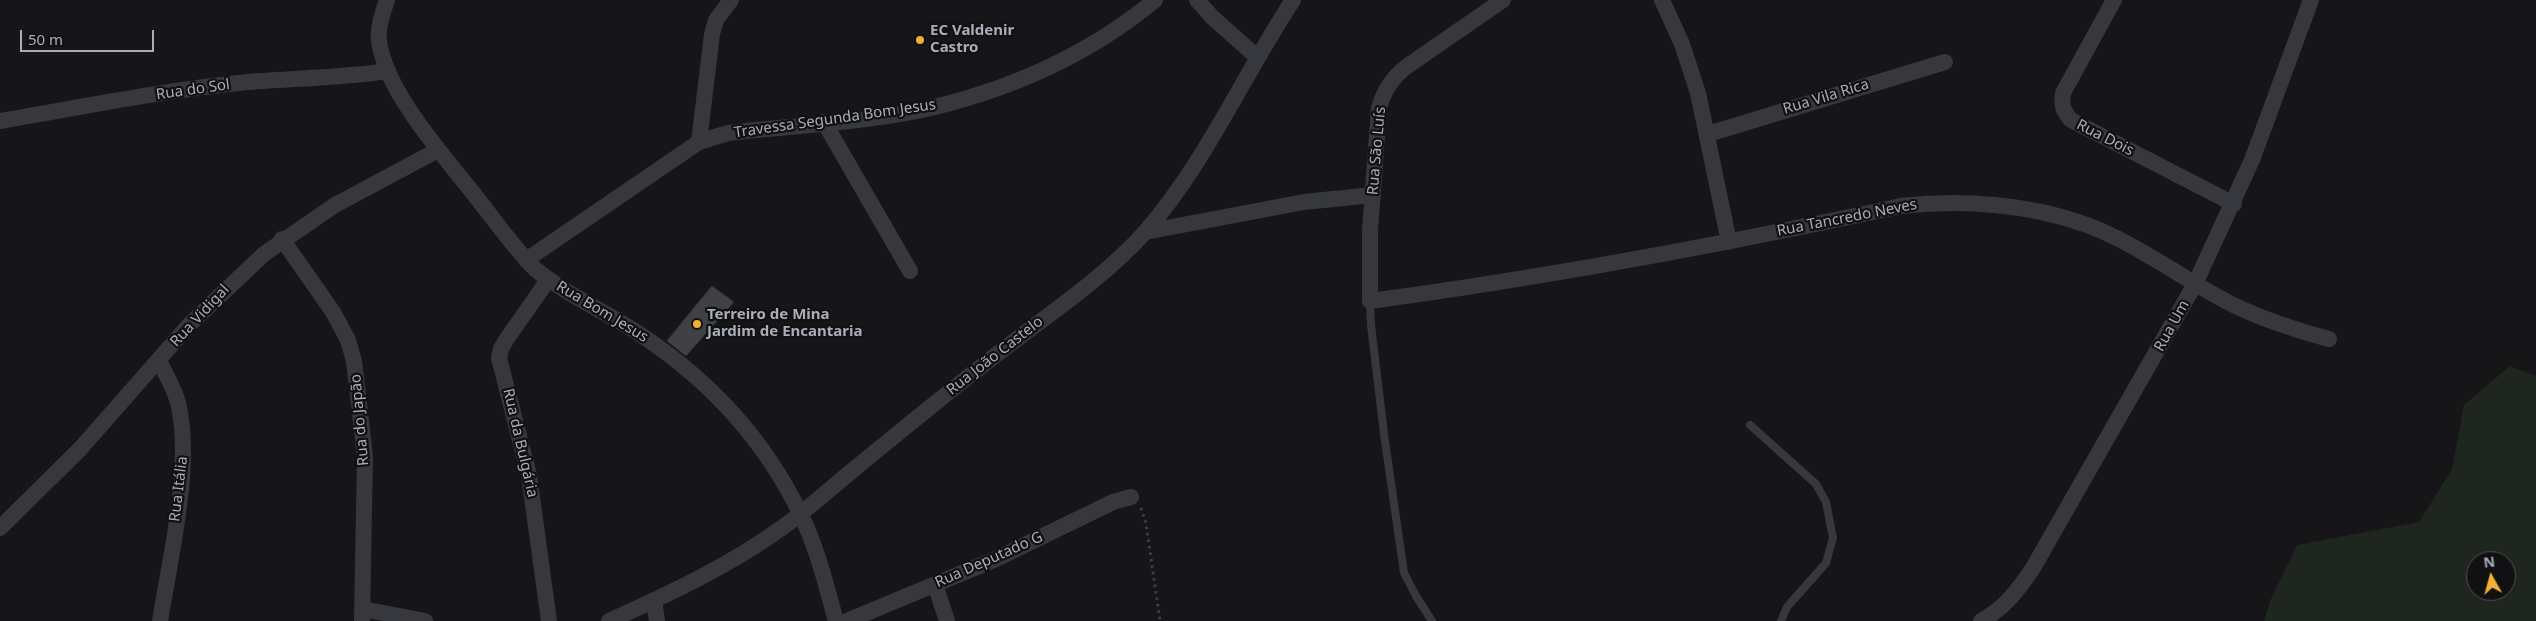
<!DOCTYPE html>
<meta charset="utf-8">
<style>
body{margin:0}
#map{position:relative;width:2536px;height:621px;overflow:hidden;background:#161618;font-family:"Noto Sans",sans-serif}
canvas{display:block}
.north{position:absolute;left:2466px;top:551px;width:50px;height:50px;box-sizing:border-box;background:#111113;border:1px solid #4d4f55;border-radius:50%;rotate:353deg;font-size:14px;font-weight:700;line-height:20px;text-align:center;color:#a8adb8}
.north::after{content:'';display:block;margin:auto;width:18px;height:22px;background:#f2b134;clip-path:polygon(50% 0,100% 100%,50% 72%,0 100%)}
.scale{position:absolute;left:20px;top:30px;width:134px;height:22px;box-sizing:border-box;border:2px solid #a8adb8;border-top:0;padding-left:6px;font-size:15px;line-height:18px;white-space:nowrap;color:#a8adb8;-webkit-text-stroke:4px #111113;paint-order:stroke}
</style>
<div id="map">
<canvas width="2536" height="621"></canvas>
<div class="north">N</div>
<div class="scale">50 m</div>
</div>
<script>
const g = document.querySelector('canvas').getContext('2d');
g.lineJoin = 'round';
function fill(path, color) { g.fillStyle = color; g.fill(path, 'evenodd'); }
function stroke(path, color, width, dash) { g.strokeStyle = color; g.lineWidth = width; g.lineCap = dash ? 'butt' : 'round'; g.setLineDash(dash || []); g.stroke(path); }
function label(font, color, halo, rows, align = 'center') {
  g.font = font + ' "Noto Sans",sans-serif'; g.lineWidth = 4.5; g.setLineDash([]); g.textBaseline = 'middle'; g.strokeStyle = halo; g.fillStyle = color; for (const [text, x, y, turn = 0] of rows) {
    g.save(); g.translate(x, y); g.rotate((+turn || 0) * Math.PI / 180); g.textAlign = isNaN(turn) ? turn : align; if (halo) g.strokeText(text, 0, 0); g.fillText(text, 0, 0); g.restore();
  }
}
fill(new Path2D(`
 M2510 366 2536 376V621H2264L2270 601 2297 545 2419 522 2452 469 2464 405ZM2476 561H2506V591H2476Z`), '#1e261f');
const building = new Path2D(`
 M712 286 734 302 686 356 667 341Z`);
fill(building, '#404145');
stroke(building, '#303034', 1);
stroke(new Path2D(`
 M1141 508 1146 523 1160 621`), '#3d3f44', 3, [2.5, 4]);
stroke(new Path2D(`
 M1370 301 1371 325 1384 434 1404 573 1416 596 1432 621
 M1750 425 1816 484 1826 502 1833 538 1826 563 1787 607 1781 621`), '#37383d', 8);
stroke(new Path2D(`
 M387 0C383 12 377 28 379 41 386 93 445 157 477 198 496 222 514 248 535 269 568 296 609 313 644 337 711 382 765 441 800 513 817 547 826 585 836 621
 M1197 0 1212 17 1257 57
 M1503 0 1406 67C1392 78 1384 90 1379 108L1370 231V301C1549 277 1725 244 1901 206 1962 199 2029 204 2087 225 2135 243 2176 274 2220 298 2254 317 2292 329 2329 339
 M1662 0 1682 44 1698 93 1729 242
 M2114 0 2063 93C2061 105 2063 111 2071 120L2234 204
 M0 121C82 107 165 90 248 82 295 78 341 78 388 71
 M824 122 910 271
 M1708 134 1945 62
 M699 142 712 34 716 20 731 0
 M1145 232 1304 202 1373 195
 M282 239 333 312 348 340 354 361 365 456 362 621
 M526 260 699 142 728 133C789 126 857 123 917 111 1005 92 1086 57 1155 0
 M548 280 506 340 501 349 499 358 529 475 549 621
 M159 361C166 375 176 391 179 407 192 470 170 557 160 621
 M0 528 80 449 190 324 264 254 335 205 438 150
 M935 584 947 621
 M654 600 657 621
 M363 609 425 621
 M609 621C669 594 731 565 783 527 808 509 830 489 853 470 896 435 938 400 982 366 1034 324 1102 281 1146 231 1206 162 1243 76 1293 0
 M847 621 996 559 1113 502 1131 497
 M1981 621C2005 608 2018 590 2033 568L2195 284 2252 160 2311 0`), '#37383d', 16);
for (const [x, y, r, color] of [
 [920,40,5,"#f2b134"],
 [697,324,5,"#f2b134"]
]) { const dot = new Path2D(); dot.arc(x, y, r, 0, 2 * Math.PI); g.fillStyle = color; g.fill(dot); stroke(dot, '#111113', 2); }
label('bold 15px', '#a8adb8', '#111113', [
 ["EC Valdenir",930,31],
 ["Castro",930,48],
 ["Terreiro de Mina",707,315],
 ["Jardim de Encantaria",707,332]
], 'left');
label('15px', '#a8adb8', '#111113', [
 ["Rua do Sol",193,90,-8],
 ["Rua Vila Rica",1826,97,-17],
 ["Travessa Segunda Bom Jesus",835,119,-8],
 ["Rua Dois",2105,138,27],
 ["Rua São Luís",1377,151,-85],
 ["Rua Tancredo Neves",1847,218,-11],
 ["Rua Bom Jesus",602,312,31],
 ["Rua Vidigal",200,316,-47],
 ["Rua Um",2172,326,-61],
 ["Rua João Castelo",995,356,-38],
 ["Rua do Japão",360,420,-95],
 ["Rua da Bulgária",520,443,77],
 ["Rua Itália",179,489,-83],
 ["Rua Deputado G",989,560,-24]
]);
</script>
